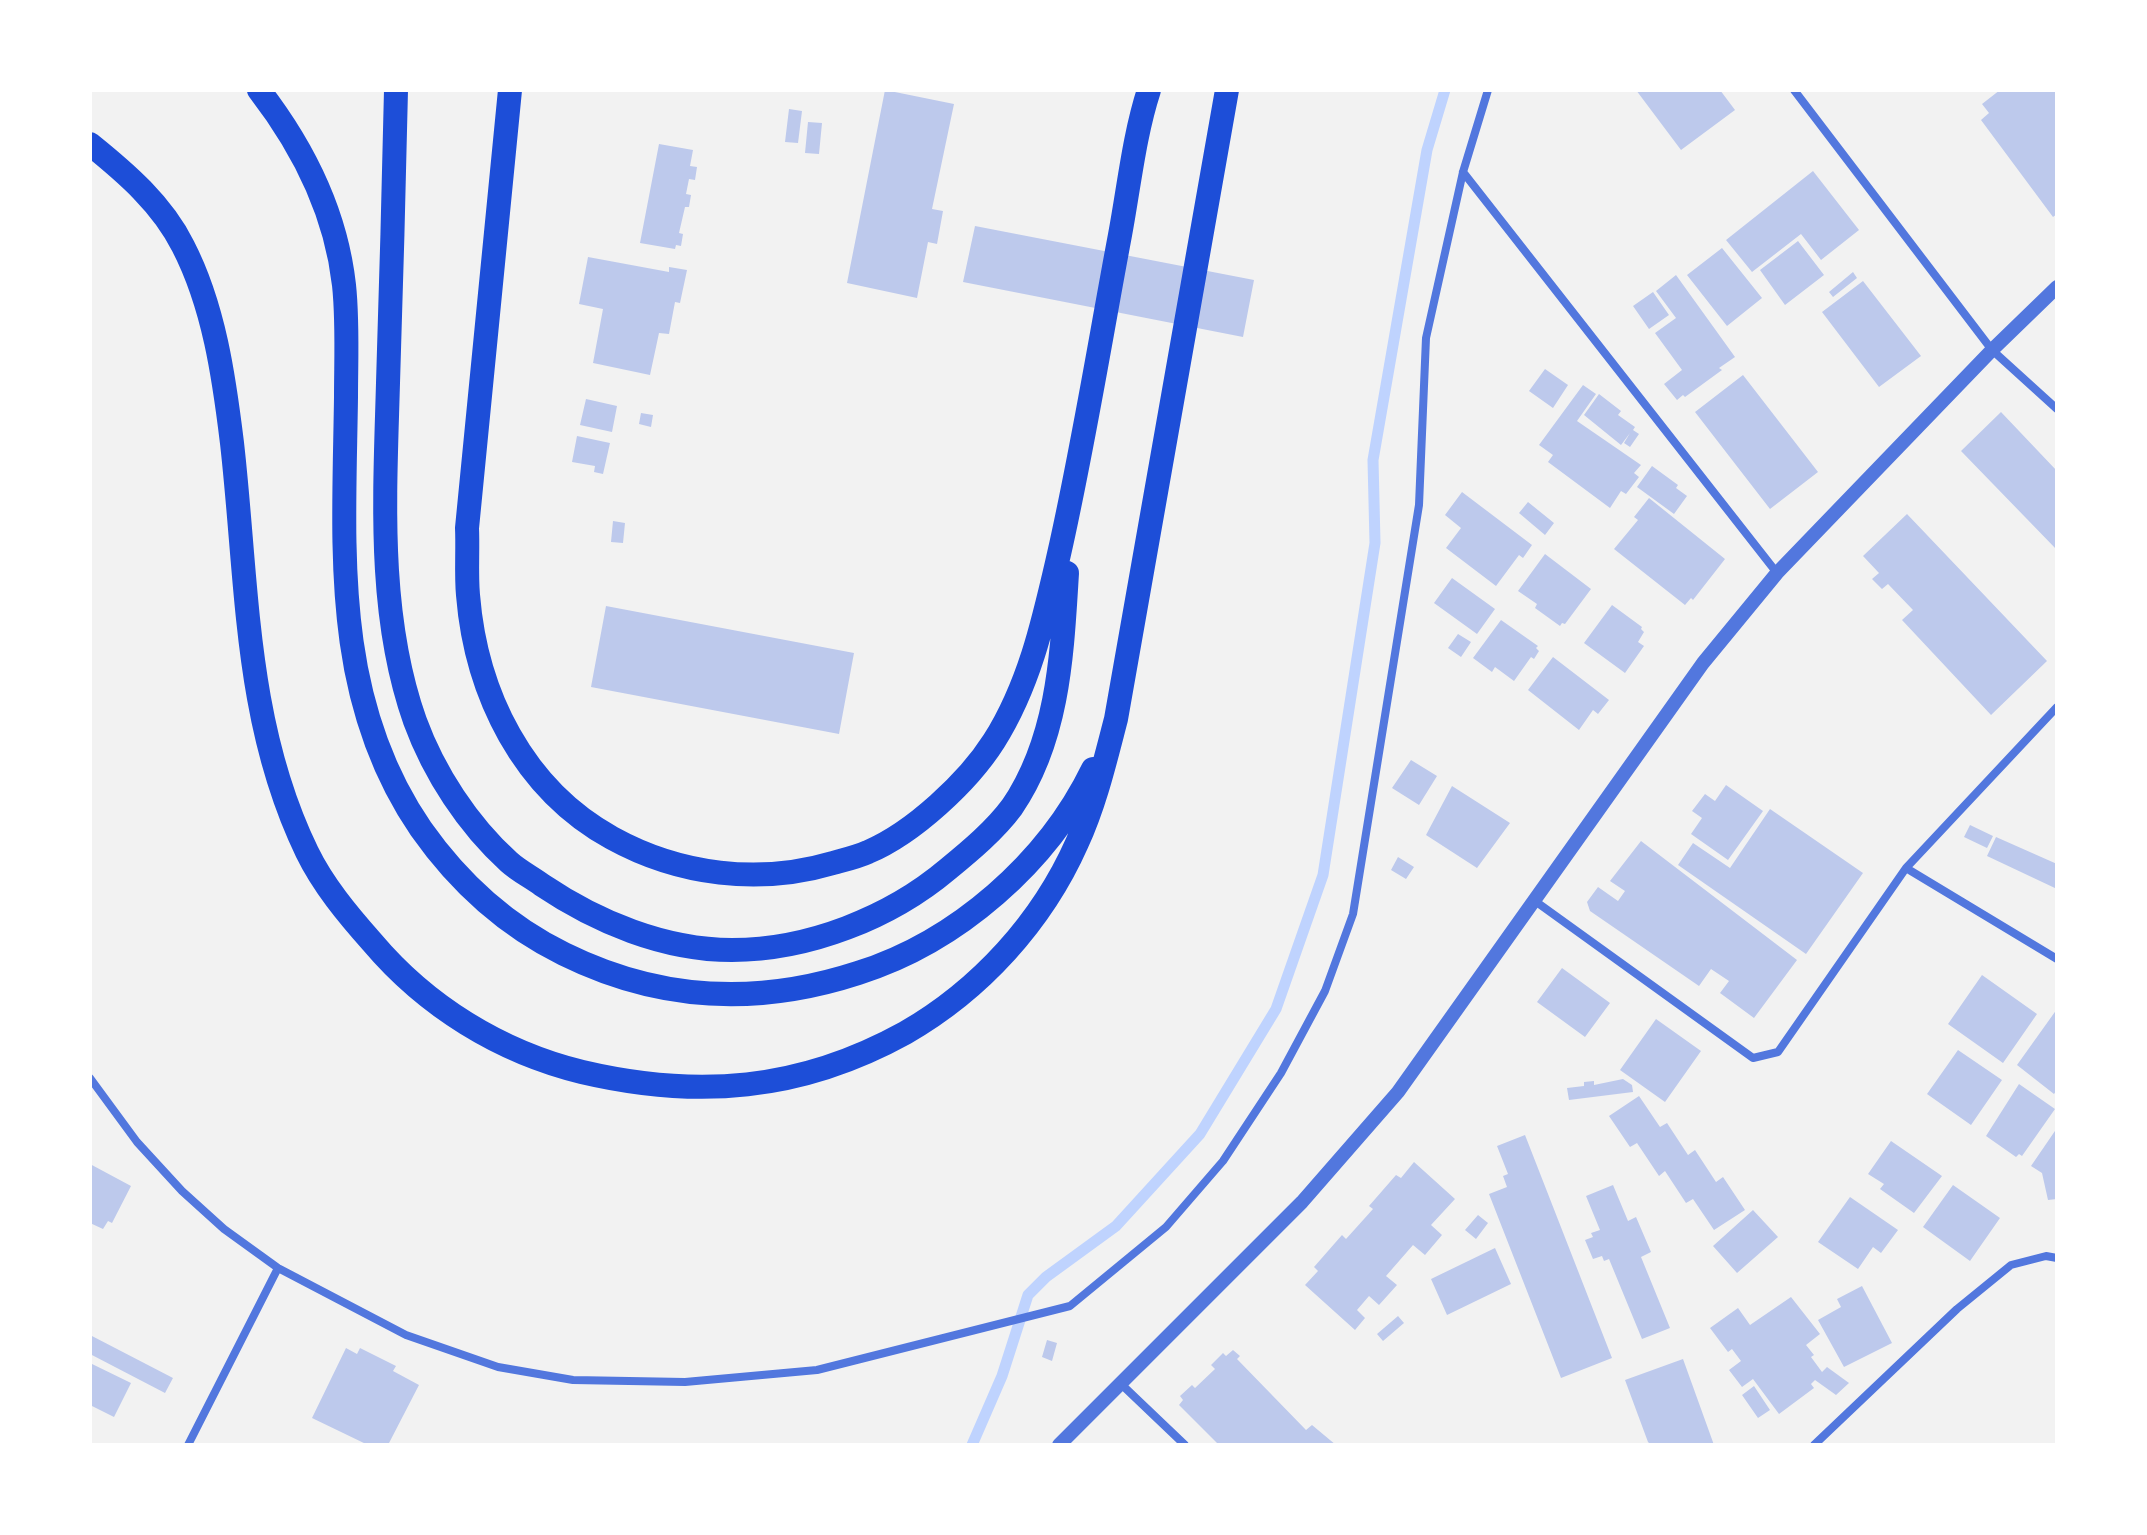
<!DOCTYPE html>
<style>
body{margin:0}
#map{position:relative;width:2147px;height:1535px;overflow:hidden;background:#f2f2f2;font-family:Barlow,sans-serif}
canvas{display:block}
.frame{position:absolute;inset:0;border:92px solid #fff;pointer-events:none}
</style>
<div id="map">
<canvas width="2147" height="1535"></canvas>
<div class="frame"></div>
</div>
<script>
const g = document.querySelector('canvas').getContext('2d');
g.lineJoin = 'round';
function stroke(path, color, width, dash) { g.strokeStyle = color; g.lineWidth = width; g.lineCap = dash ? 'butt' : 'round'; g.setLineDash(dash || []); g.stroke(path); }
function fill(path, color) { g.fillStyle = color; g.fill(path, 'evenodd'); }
stroke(new Path2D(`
 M972 1445 1002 1376 1028 1295 1046 1277 1116 1226 1200 1134 1276 1009 1323 875 1375 543 1373 460 1427 150 1445 90`), '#bfd3fe', 11);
fill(new Path2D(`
 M885 90 954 104 932 209 943 211 937 244 928 242 917 298 847 283Z
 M1636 90H1720L1735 110 1681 150Z
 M2000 90H2057V214L2053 217 1981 120 1989 113 1982 104Z
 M789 109 802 111 798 143 785 142Z
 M808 122 822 123 819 154 805 153Z
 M659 144 693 150 690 166 697 167 695 180 689 179 686 194 691 195 689 207H685L679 233 683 234 681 246 676 245 675 249 640 243Z
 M1813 171 1859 230 1821 260 1801 234 1752 272 1726 240Z
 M975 226 1254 280 1243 337 963 282Z
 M1798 241 1824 275 1785 305 1760 270Z
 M1722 248 1762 298 1727 326 1687 275Z
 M588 257 669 272V267L687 270 680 303 675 302 669 334 659 333 650 375 593 363 603 309 579 304Z
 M1853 272 1857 278 1833 297 1829 292Z
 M1676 275 1735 357 1719 368 1722 370 1685 397 1683 395 1677 400 1664 384 1682 370 1655 333 1676 318 1656 291Z
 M1863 281 1921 356 1879 387 1822 312Z
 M1653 292 1669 315 1649 329 1633 306Z
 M1545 369 1568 385 1553 408 1529 391Z
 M1743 375 1818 472 1770 509 1695 412Z
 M1583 385 1596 394 1577 421 1641 465 1634 473 1639 477 1626 494 1621 491 1610 508 1548 462 1553 455 1539 445Z
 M1599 394 1621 411 1618 415 1635 427 1633 430 1639 434 1630 447 1624 443 1630 433 1621 445 1584 415Z
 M586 399 617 406 612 432 580 425Z
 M2001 412 2057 471V550L1961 451Z
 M641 413 653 415 651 427 639 424Z
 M577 436 610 443 603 474 594 472 595 466 572 462Z
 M1652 466 1678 485 1676 488 1687 496 1674 514 1637 487Z
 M1462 492 1532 545 1523 558 1519 555 1496 586 1446 548 1461 528 1445 515Z
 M1649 498 1725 559 1693 600 1691 598 1685 605 1614 549 1638 520 1634 517Z
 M1528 502 1554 523 1545 535 1519 513Z
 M1907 514 2047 661 1991 715 1902 620 1913 610 1888 584 1882 589 1872 579 1879 573 1863 556Z
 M613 521 625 523 623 543 611 542Z
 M1545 554 1591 589 1565 624 1562 623 1560 626 1535 608 1537 604 1518 591Z
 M1452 578 1495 609 1477 634 1434 603Z
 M1612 605 1642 627 1641 629 1644 632 1638 642 1644 646 1625 673 1584 643Z
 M606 606 854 653 839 734 591 687Z
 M1501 620 1538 646 1536 648 1539 651 1534 659 1531 657 1514 681 1495 667 1492 672 1473 658Z
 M1458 634 1471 642 1461 657 1448 648Z
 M1553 657 1609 700 1598 714 1593 710 1579 730 1528 690Z
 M1411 760 1437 776 1419 805 1392 788Z
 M1726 785 1763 811 1728 860 1691 834 1702 818 1692 811 1705 794 1715 801Z
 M1452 786 1510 823 1477 868 1426 835Z
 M1770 809 1863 873 1806 954 1678 865 1693 843 1730 868Z
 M1970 825 1993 836 1987 848 1964 837Z
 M1996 837 2057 864V889L1987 856Z
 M1641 841 1797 960 1754 1018 1720 993 1729 981 1711 969 1699 986 1590 911 1587 902 1598 887 1618 901 1625 891 1610 881Z
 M1398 857 1414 867 1406 879 1391 870Z
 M1562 968 1610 1003 1585 1037 1537 1002Z
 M1982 975 2037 1014 2003 1063 1948 1024Z
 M2057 1009V1090L2054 1094 2017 1065Z
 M1656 1019 1701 1051 1665 1102 1620 1070Z
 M1958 1050 2002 1080 1971 1125 1927 1094Z
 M1623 1079 1632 1085 1633 1092 1569 1100 1567 1088 1584 1086V1082L1594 1081V1085Z
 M2019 1084 2055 1109 2022 1156 2019 1154 2016 1157 1986 1136Z
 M1639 1096 1660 1127 1667 1123 1688 1155 1695 1150 1716 1182 1723 1177 1745 1210 1714 1230 1693 1199 1686 1203 1665 1171 1659 1176 1637 1143 1630 1147 1609 1116Z
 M2057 1128V1199L2048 1200 2042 1173 2031 1166Z
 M1525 1135 1612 1358 1561 1378 1489 1194 1507 1187 1503 1176 1508 1174 1497 1146Z
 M1891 1141 1942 1176 1914 1213 1880 1189 1884 1184 1868 1174Z
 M1414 1162 1455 1199 1431 1225 1442 1235 1425 1255 1413 1245 1386 1276 1397 1285 1379 1305 1369 1296 1357 1310 1365 1318 1355 1330 1305 1285 1318 1271 1314 1267 1342 1235 1346 1239 1373 1209 1369 1206 1396 1175 1401 1178Z
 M90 1164 131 1186 112 1223 108 1221 103 1229 90 1223Z
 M1613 1185 1628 1221 1636 1217 1651 1252 1641 1257 1670 1328 1642 1339 1609 1259 1604 1261 1602 1256 1593 1259 1585 1240 1593 1237 1591 1233 1600 1230 1586 1196Z
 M1953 1185 2000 1218 1970 1261 1923 1227Z
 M1850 1197 1898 1230 1881 1253 1873 1247 1858 1269 1818 1242Z
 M1753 1210 1778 1237 1737 1273 1713 1246Z
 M1478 1215 1488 1223 1476 1239 1465 1230Z
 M1495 1248 1511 1284 1447 1315 1431 1279Z
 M1862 1286 1892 1343 1844 1367 1818 1320 1841 1307 1837 1299Z
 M1791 1297 1820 1334 1806 1345 1814 1355 1811 1357 1822 1372 1827 1367 1849 1383 1836 1395 1815 1380 1811 1384 1814 1388 1779 1414 1753 1379 1742 1387 1729 1370 1741 1361 1732 1349 1728 1352 1710 1328 1738 1308 1750 1325Z
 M1398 1316 1404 1323 1383 1341 1377 1334Z
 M90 1335 173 1378 165 1393 90 1354Z
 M1047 1340 1057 1343 1052 1361 1042 1357Z
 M346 1348 357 1354 360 1348 396 1366 393 1371 419 1385 388 1445H368L312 1418Z
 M1233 1350 1240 1356 1237 1359 1306 1430 1312 1425 1336 1445H1219L1179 1405 1183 1400 1180 1396 1192 1385 1195 1388 1215 1369 1211 1365 1223 1353 1226 1356Z
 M1683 1359 1714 1445H1651L1648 1442 1625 1380Z
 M90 1363 131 1383 114 1417 90 1405Z
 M1754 1386 1770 1410 1758 1418 1742 1395Z`), '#bdc9ec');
stroke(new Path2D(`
 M1794 90 1992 350 2057 409
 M1463 172 1777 573
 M2057 707 1906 868 2057 959
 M1535 901 1753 1058 1778 1052 1906 868
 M90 1078 137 1142 182 1191 224 1229 278 1268 406 1335 498 1367 573 1380 685 1382 817 1370 1070 1306 1166 1227 1223 1161 1281 1073 1325 991 1353 914 1419 505 1426 338 1463 172 1488 90
 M1120 1383 1185 1445
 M188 1445 278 1268
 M1814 1445 1957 1309 2011 1265 2046 1256 2057 1258`), '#5277de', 8);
stroke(new Path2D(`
 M1059 1445 1302 1202 1398 1092 1703 663 1777 573 1992 350 2057 287`), '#5277de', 14);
stroke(new Path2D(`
 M259 90C303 147 336 213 344 285 348 322 346 360 346 397 344 548 331 698 421 829 459 883 505 925 564 954 659 1001 757 1006 858 973 957 942 1048 862 1093 769
 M396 90C394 188 391 285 388 383 385 494 377 614 415 721 434 773 468 825 509 862 519 871 531 877 542 885 597 922 664 950 732 950 808 950 890 918 948 869 970 851 995 830 1012 807 1059 738 1062 653 1067 573
 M510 90 467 528C468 550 466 573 468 595 476 694 523 789 612 838 679 875 759 885 833 863 844 860 857 857 868 852 913 833 968 782 994 741 1030 684 1044 619 1059 554 1083 448 1100 341 1120 235 1129 187 1134 136 1149 90
 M90 144C126 173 162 204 183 246 214 306 224 377 232 443 248 584 244 722 307 852 323 885 348 915 372 942 426 1006 500 1052 582 1072 697 1099 800 1091 905 1033 980 990 1042 922 1077 843 1095 804 1105 761 1116 719L1227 90`), '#1d4ed8', 24);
</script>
